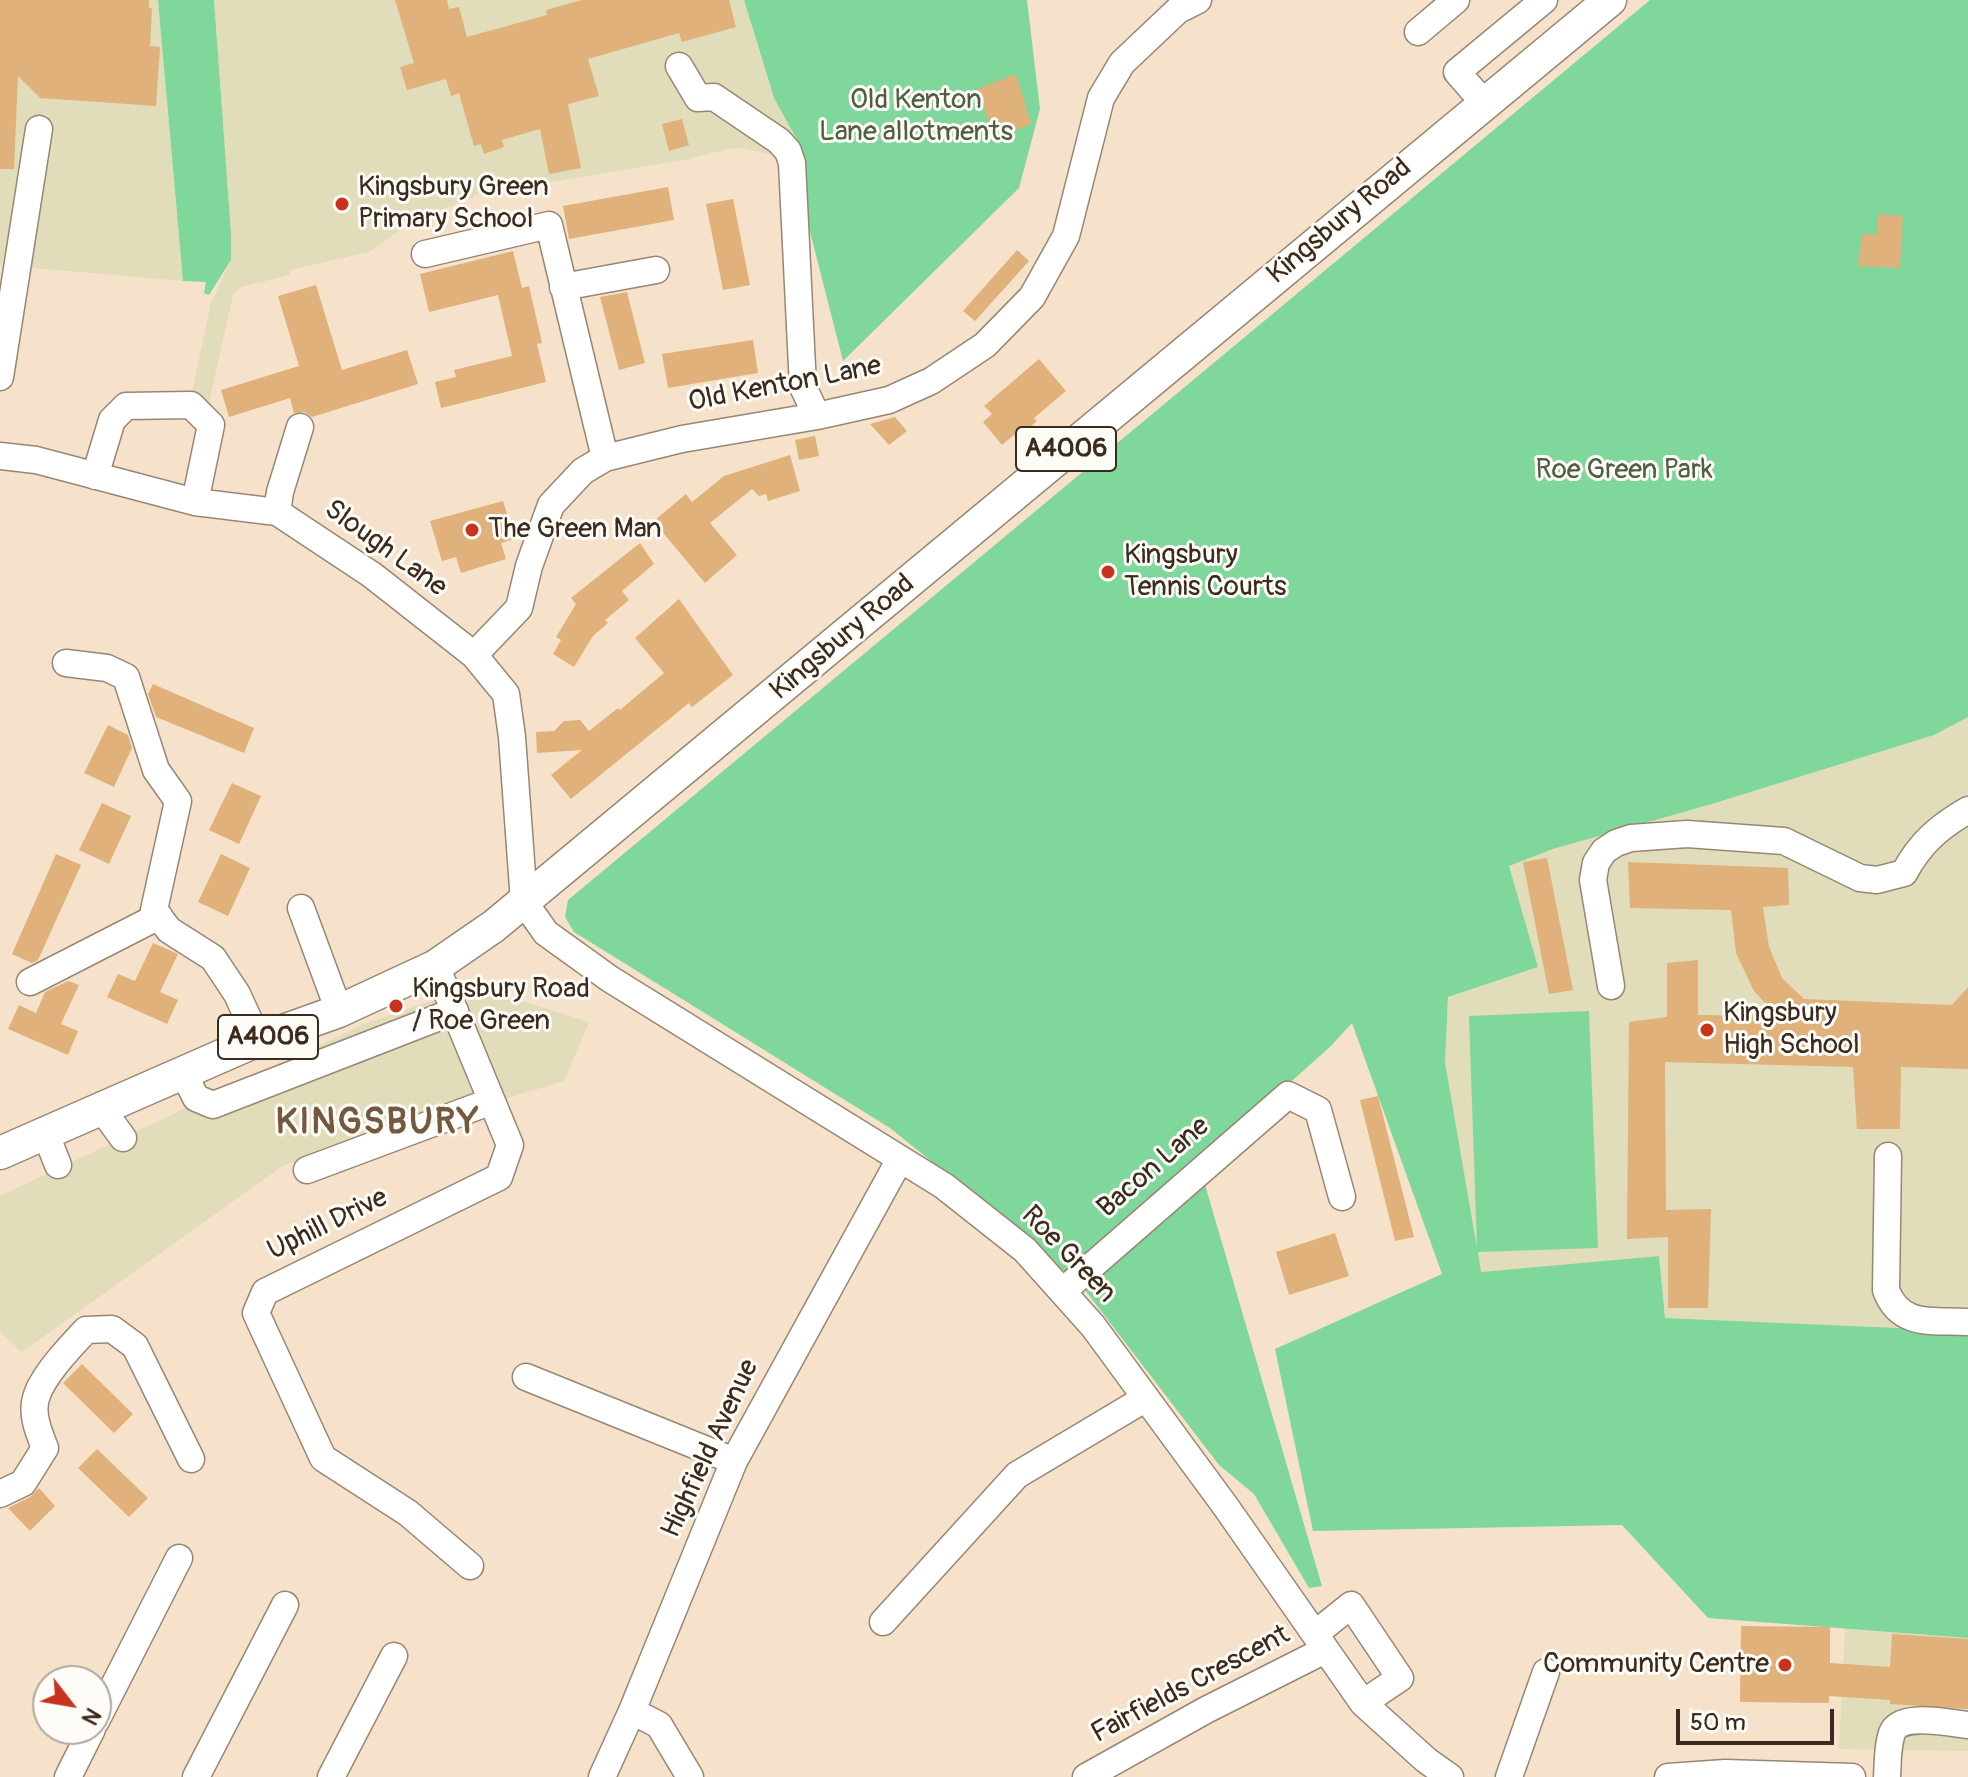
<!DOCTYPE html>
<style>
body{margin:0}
#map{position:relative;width:1968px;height:1777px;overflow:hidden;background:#f6e2ca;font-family:Pangolin,sans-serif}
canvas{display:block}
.north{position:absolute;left:32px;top:1665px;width:80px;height:80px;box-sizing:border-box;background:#fdfcf7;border:2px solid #afa8a0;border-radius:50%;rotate:121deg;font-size:22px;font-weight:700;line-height:32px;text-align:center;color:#3b2a1e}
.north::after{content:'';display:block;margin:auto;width:28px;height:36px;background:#c8321e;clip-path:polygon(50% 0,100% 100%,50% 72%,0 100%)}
.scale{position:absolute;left:1676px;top:1709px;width:158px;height:36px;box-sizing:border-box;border:4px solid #3b2a1e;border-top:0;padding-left:10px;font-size:24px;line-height:28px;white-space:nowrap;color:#3b2a1e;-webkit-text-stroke:6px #fdfcf7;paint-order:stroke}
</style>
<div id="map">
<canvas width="1968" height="1777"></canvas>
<div class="north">N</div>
<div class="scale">50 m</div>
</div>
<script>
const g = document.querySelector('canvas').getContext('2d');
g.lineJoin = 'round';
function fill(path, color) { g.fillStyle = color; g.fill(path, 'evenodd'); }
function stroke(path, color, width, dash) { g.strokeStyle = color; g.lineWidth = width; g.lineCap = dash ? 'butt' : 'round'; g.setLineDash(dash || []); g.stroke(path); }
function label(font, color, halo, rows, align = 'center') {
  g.font = font + ' Pangolin,sans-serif'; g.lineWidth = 6; g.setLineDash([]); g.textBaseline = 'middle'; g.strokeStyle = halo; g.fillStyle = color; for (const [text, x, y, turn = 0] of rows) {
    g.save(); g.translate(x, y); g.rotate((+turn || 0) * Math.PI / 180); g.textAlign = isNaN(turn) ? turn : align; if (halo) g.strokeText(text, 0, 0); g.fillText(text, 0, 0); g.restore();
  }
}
fill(new Path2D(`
 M0 0H158L183 281 0 265Z
 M214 0H744L769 83 800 145 811 360 788 361 783 173 776 156 742 148 728 149 688 159 474 195V197L413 221 369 252 290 270V275L241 287 233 295 205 420H186L211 303 231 260V233Z
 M1968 717V1331L1665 1318 1659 1256 1481 1272 1445 1062 1448 997 1538 967 1509 866 1553 849 1712 804 1934 735Z
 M474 986 589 1022 564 1081 284 1165 22 1352 0 1332V1196L364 1024Z
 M1845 1625 1968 1632V1751L1839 1749Z`), '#e1dcba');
fill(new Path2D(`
 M158 0H214L231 233V260L209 295 204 293 206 282 183 281Z
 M744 0H1027L1040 109 1019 188 843 361 805 212 800 145 774 98Z
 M1650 0H1968V717L1934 735 1712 804 1553 849 1509 866 1538 967 1448 997 1445 1062 1477 1248 1469 1016 1589 1011 1598 1248 1478 1252 1481 1272 1659 1256 1665 1318 1968 1331V1638L1708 1618 1622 1525 1313 1531 1275 1349 1442 1274 1352 1023 1331 1046 1199 1164 1322 1586 1309 1588 1254 1494 1219 1465 1085 1290 1033 1243 890 1128 574 932 565 917 568 900Z`), '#80d79b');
fill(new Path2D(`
 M0 0H149V8H152L150 46 160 47 156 106 40 98 18 76 14 169H0Z
 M395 0H447L449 9 459 7 467 37 547 15 546 10 582 0H729L736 27 682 42 679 33 588 59 599 96 568 104 581 168 549 174 540 129 502 140 504 147 484 154 481 144 474 146 459 93 451 96 446 79 407 90 400 67 414 63Z
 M1016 74 1031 124 995 138 977 89Z
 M682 119 689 145 669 151 662 124Z
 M668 187 674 220 569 239 563 206Z
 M733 199 750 285 723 290 706 204Z
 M1878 214 1903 216 1900 268 1858 266 1862 234 1877 235Z
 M1017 250 1029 261 975 321 963 311Z
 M513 251 522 288 529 286 542 343 537 344 546 382 441 408 435 382 456 377 454 370 512 356 498 295 429 312 420 274Z
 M316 285 342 370 407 350 418 384 312 417 304 412 294 413 290 398 229 417 221 390 299 366 278 296Z
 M627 292 645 363 619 370 600 297Z
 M753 340 758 373 668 388 662 354Z
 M1039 359 1066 391 1034 418 1037 421 1017 438 1014 435 1002 445 983 422 992 414 984 406Z
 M895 417 907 431 889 445 870 424Z
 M815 436 819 456 799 460 795 440Z
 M790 455 800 491 768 501 766 494 759 496 752 489 710 523 737 555 705 583 654 522 655 520 686 494 692 502 724 476Z
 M503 501 515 539 501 543 506 559 461 573 456 557 442 561 430 521Z
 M640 543 654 564 622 591 629 600 605 620 608 623 593 636 574 667 553 654 561 640 556 637 576 604 571 598Z
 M679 599 733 675 692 707 689 703 571 799 551 775 582 750 537 753 536 732 554 731 564 721 580 720 589 731 618 708 620 710 664 673 635 638Z
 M153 684 254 728 244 753 156 717 148 694Z
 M108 725 128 735 132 748 114 787 84 773Z
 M232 783 261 796 239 844 209 830Z
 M102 803 131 816 109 864 79 850Z
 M56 854 81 865 38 960 32 963 12 954Z
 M221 854 250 868 228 916 198 902Z
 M1547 858 1573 990 1549 994 1523 862Z
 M1628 862 1788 868 1789 905 1763 907 1769 947 1782 978 1804 999 1952 1005 1968 987V1069L1901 1067 1900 1129H1857L1853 1067 1665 1062 1666 1210 1711 1209 1708 1308H1668V1237L1627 1239 1629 1022 1667 1017V963L1698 960V1015L1777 1016 1754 991 1736 953 1731 910 1630 908Z
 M153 943 178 954 160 992 178 1000 167 1024 107 997 118 974 135 981Z
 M68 981 79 985 61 1024 78 1031 68 1055 8 1029 19 1005 36 1013 45 992Z
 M1378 1096 1414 1237 1395 1241 1360 1100Z
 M1335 1233 1349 1276 1289 1295 1276 1252Z
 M82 1364 133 1414 114 1433 63 1383Z
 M97 1449 148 1498 129 1517 78 1468Z
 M39 1488 55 1506 30 1531 8 1508 30 1497Z
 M1741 1626 1830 1627V1663L1890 1667 1892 1634 1968 1639V1709L1890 1704V1700L1829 1696V1703L1740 1702Z`), '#e0b17a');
const minor = new Path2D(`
 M1418 32 1456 0
 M679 66 698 98 714 97 779 141 788 151 792 163 803 387 817 416
 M1484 103 1457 72 1544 0
 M425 254 549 225 605 458
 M563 287 656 270
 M0 377 39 129
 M0 456 36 460 195 502 277 512 372 575 474 655 506 694 512 737 524 902 546 933 610 979 944 1186 1025 1250 1093 1326 1226 1507 1363 1703 1426 1760 1450 1777
 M95 476 112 420 126 406 191 405 211 425 195 502
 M277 512 280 492 300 427
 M474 655 519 608 529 566 551 505 583 471 605 458 682 439 817 416 889 400 931 381 985 345 1032 297 1066 236 1101 98 1122 63 1178 10 1198 0
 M66 663 107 668 126 677 156 770 178 801 154 910 169 930 213 958 237 994 258 1040
 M301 908 339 1011
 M436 966 510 1145 499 1177 265 1292 256 1313 323 1458 408 1513 470 1566
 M30 982 159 916
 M1611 986 1593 880 1596 863 1604 851 1616 843 1631 838 1687 834 1784 841 1860 878 1877 880 1904 873C1921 842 1939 827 1968 810
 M183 1072 196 1098 213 1105 455 1011
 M101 1108 123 1138
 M45 1132 58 1165
 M1888 1156 1886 1290C1900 1328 1933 1320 1968 1322
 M307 1170 492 1101
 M1063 1291 1288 1095 1318 1110 1342 1197
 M526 1377 734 1461
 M0 1494 23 1483 45 1448C39 1433 31 1414 36 1398 42 1376 70 1347 86 1330L112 1329 135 1346 191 1459
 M883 1622 1017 1475 1146 1398
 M1315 1634 1351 1605 1400 1678 1363 1703
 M632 1711 659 1725 690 1777
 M96 1721 179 1558
 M68 1777 92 1729
 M196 1777 285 1605
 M331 1777 394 1656
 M602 1777 632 1711 734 1461 900 1159
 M1086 1777 1206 1710 1325 1650
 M1509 1777 1546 1672
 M1668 1777 1725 1773 1852 1777
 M1887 1777C1888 1763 1887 1747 1892 1733 1900 1712 1949 1723 1968 1725`);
const major = new Path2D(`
 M0 1153 258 1040 339 1011 436 966 494 926 1610 0`);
stroke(minor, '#988674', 29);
stroke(major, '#988674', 35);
stroke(minor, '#fff', 26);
stroke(major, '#fff', 32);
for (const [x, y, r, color] of [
 [342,204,8,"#c8321e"],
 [472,530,8,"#c8321e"],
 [1108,572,8,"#c8321e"],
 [396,1006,8,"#c8321e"],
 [1707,1030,8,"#c8321e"],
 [1785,1665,8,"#c8321e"]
]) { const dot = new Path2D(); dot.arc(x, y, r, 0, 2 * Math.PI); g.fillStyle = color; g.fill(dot); stroke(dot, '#fdfcf7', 3); }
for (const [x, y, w] of [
 [1066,449,100],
 [268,1037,100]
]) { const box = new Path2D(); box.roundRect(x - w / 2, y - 22, w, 44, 6); g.fillStyle = '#fdfcf7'; g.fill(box); stroke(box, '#3b2a1e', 2); }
label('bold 26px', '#3b2a1e', null, [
 ["A4006",1066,449],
 ["A4006",268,1037]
]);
label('28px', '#505e44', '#fdfcf7', [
 ["Old Kenton",916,101],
 ["Lane allotments",916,133],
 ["Roe Green Park",1624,471]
]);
label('28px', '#3b2a1e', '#fdfcf7', [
 ["Kingsbury Green",358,188],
 ["Primary School",358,220],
 ["The Green Man",488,530],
 ["Kingsbury",1124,556],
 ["Tennis Courts",1124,588],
 ["Kingsbury Road",412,990],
 ["/ Roe Green",412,1022],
 ["Kingsbury",1723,1014],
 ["High School",1723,1046],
 ["Community Centre",1769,1665,"right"]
], 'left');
label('28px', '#3b2a1e', '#fdfcf7', [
 ["Kingsbury Road",1340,222,-40],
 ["Old Kenton Lane",785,385,-11],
 ["Slough Lane",385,549,36],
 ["Kingsbury Road",843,638,-40],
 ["Bacon Lane",1154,1168,-41],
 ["Uphill Drive",328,1225,-26],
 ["Roe Green",1068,1255,46],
 ["Highfield Avenue",711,1449,-65],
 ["Fairfields Crescent",1191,1685,-28]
]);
g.letterSpacing = '2px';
label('bold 36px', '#75593e', '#fdfcf7', [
 ["KINGSBURY",378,1124]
]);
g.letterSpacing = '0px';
</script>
